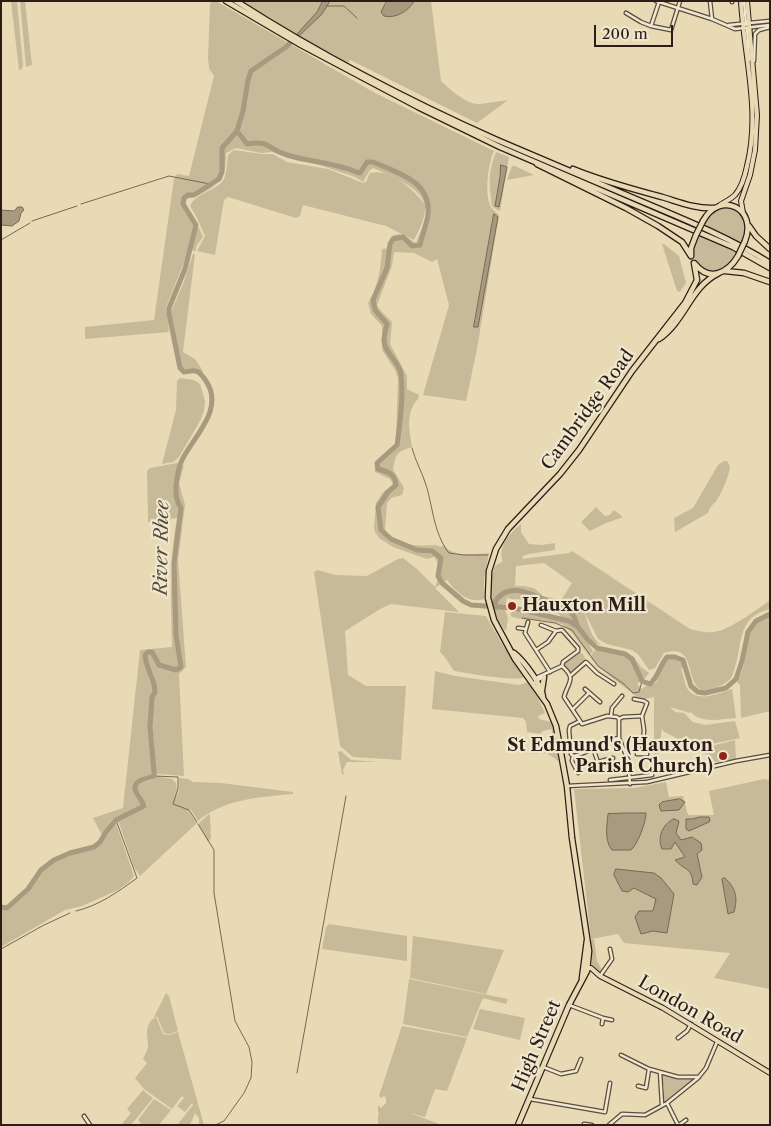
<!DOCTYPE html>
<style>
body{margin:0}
#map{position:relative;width:771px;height:1126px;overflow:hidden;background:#e7dab4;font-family:"Libre Caslon Text",serif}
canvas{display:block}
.frame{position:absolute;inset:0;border:2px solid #2d1d18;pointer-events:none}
.scale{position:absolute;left:594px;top:25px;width:79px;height:22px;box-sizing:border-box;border:2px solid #2d1d18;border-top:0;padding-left:6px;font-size:15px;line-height:18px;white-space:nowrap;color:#2d1d18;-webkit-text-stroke:4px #efe7ce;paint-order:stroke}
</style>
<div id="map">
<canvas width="771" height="1126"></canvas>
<div class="frame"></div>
<div class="scale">200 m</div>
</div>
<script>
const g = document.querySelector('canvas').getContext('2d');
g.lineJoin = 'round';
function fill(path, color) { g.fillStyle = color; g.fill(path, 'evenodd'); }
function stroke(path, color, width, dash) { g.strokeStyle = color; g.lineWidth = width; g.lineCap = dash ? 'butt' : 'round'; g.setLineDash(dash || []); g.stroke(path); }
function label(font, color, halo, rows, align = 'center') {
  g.font = font + ' "Libre Caslon Text",serif'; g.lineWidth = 4.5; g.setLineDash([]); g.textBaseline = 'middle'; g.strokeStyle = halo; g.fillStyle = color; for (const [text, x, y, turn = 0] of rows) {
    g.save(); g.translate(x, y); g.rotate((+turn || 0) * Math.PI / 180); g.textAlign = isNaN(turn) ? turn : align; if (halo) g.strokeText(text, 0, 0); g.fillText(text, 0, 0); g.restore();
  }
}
fill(new Path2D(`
 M11 1H17L23 65 22 69 19 70Z
 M20 1H25L32 65 26 67Z
 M213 1H216L375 93 494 151C488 163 484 195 491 207 493 210 497 213 499 215L477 349 466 401 423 395 449 305 437 259 432 262 414 253 394 252 392 266 377 305 380 310 392 322 390 344 407 376V389L419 395C419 401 415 400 413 406 406 419 410 433 412 447 397 452 396 453 393 469L404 488 402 495 391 498 387 503 385 530C396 547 419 546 436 545L440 547 444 545C453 558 474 554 489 553L484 579V599C468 604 456 592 447 580L435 588 459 612 391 604 382 608 345 631 348 675 366 686H406L401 760 353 757 340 746 314 572 318 570 335 575 367 576 398 559 403 558 417 569 435 587C439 579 441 565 434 557L427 559 393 547 379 538 375 532 374 528 376 503 384 491 394 486 390 479 375 472C373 458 390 453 396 443L398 378 395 370 382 350V326L371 314 368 303C378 288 381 267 382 249L388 248 393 235 402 234 416 243C419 234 425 223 426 214 429 189 391 176 373 168L370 170 363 182 355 177 314 163 272 152 261 153 236 148 226 153C226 159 226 167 224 173 220 185 198 197 186 199 184 207 200 227 203 237L197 245 195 252 191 249 187 255 166 307 169 332 85 339V327L154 320 174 179 177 174 189 176 214 76 210 70V74L208 59 210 4Z
 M242 1H323L317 12 297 34Z
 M330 1H431L441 81C451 90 466 105 481 104 490 103 499 101 508 100L477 123 350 60 348 63 299 36 322 14Z
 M234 150 262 154H273L287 162 328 169 363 183 366 182 370 173C391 168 412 189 425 204 426 218 420 228 414 240L386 226 303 205 300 216 296 218 228 197 224 200 215 255 197 251 205 236 197 218 190 206C196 193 212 192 222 182 227 176 227 163 228 155Z
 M496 152 509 157 500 211 497 210 492 206C489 184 488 172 496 152Z
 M512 166H515L534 175 507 180Z
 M727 207C750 212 748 227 741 245L703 226C708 214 713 209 727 207Z
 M698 234 737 253C722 286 681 272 698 234Z
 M662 244H664L679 256 686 283 680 292 677 291Z
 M193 254H195L183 352 195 359 203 371 201 372 197 369 186 371 182 369 170 314 183 284Z
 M180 378 194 380 200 384 205 401 204 411 200 421 179 457 173 462 162 464 176 410 177 381Z
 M724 461H727L730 466C729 477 722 491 717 500 713 505 709 507 708 513L675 532 674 518 693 508 718 465Z
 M177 463 184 466 179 483 185 505 178 560 186 667 179 674 184 776C167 775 143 769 134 786L137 797 142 802 141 806 114 820 102 835 93 818 123 808 140 650 172 647C171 603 169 561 177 518L148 522 147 471 150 468Z
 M596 507 605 516 610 515 614 510 623 517 604 524 590 531 581 522Z
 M521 524V532L529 544 542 545 555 543V550L529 554 523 556 522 559 569 553 572 551 690 629C698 631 706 633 714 632 728 631 758 609 770 600V609C737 617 743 642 735 667 733 672 733 678 728 681 721 687 712 689 703 691 683 682 698 643 664 653L655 668 649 670 638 654 632 650 607 644 598 639 585 613C588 624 591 638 601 645L587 641 593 651 589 656 572 633 562 624 541 620H527L512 617 510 614 519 607C528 612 527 609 534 611 544 613 552 621 562 618L559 614 537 610 534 604C529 604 527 601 523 600 516 598 512 601 507 597L505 609 508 618 506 631C492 617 487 584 495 566L503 561C497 547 510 533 521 524ZM544 563 572 583 561 600 543 596 534 588 524 586H515L516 566Z
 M445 612 486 616 502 644 525 677C515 682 467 673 454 671L444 656 440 652Z
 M770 616V711L741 718 740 685 737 682C739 677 742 672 743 667 749 648 745 621 770 616Z
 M599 649C608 651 625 657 633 656L641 667 649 673 645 678 637 684 642 689 647 685 656 683 662 666 667 659 677 658 683 664V668L681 669C684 675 684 682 687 688 696 704 720 693 732 689L736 718C722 719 700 724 691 712L690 713 670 707 675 712 684 713 693 722 705 725 735 721 740 738 707 745 708 747 735 740 736 759 716 762 712 760 711 757 663 731 662 728 658 756H654V697L645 699 637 697 598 667 590 657 594 651Z
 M579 651 583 654 586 660 571 673 564 666V664L578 654Z
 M435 671 455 676 519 685 528 682 538 698 545 713 538 716 539 719 551 722 555 732 560 758 558 761 547 753 531 754 530 750 546 744 551 746 553 744 552 729 543 731 540 734 527 732 526 722 523 718 432 709Z
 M341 751 351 760 381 762H347L343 770 344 775 342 774 338 752Z
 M156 776 172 779 176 783 177 790 176 798 179 791V778L188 779 193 782 221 783 293 792V794C260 797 224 799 198 821L191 810 187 809 197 823 140 876 134 867 118 820 146 807 147 805 137 789V786C142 780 152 783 156 776Z
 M764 779 770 780V989L714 978 730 953 624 943 618 934 591 939 574 789 634 788 666 782 669 797 683 796 688 815H714L709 791Z
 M209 814 210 816 211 838 208 842 198 824Z
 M116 823 134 876 129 882 118 890 82 906 65 910 1 947V908L9 909 28 892 49 864 77 852 98 846Z
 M329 924 407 936V961L322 949 326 927Z
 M413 936 504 950 486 994 410 978Z
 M594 939 597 961 602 970 601 972 594 970 592 965 590 940Z
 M409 979 508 999 506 1004 483 998 467 1037 403 1024Z
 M166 993 169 996 178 1031 169 1034 164 1033 157 1016 156 1017 163 1034 169 1035 178 1032 204 1125H199V1118L195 1113 190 1125H177L193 1105 192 1103 185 1112 177 1106 184 1098 182 1096 172 1109 144 1089 135 1078 147 1063 143 1059C145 1055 147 1051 148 1047 148 1035 143 1025 156 1017H154Z
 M480 1009 525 1018 520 1040 473 1029Z
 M402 1026 467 1038 447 1091 435 1089 425 1117 410 1113 442 1125H378V1114L379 1113 378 1111V1105L381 1108 386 1103V1098L384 1096 381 1098 379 1096Z
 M664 1074 677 1079 695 1078 664 1102 662 1101 664 1087 661 1076Z
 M143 1090 153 1098 131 1125H121L131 1113 127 1109Z
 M154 1099 171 1110 159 1125H139L141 1123 138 1120Z`), '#c7ba99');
const water = new Path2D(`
 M323 1H330L322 14 299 36 297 34 317 12Z
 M388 1H414C409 11 395 19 384 16L381 12 385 4Z
 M501 165 507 167 499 207 495 206 500 177Z
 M18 207H22L24 210 21 213 19 221 12 226 1 225V210L14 211Z
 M494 214 498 217 478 327H474Z
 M680 799 685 802 679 810 661 811 659 805 662 802Z
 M626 813H646C646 822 638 844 631 850H612C604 840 607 826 608 814Z
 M700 817H709L710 820 709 822 689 831 686 829V819H692Z
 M674 819 679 821 676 833 681 840 692 837 701 843 702 850 697 854 702 877 697 885 693 884C692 867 685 871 675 860L685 857 675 842 671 849H662C657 838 662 824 674 819Z
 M616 869 654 873 661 878 674 894 667 933 653 931 641 934 635 917 639 911H653L656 899 634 888 628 892 622 891 614 875Z
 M725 878C736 888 738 898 734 912L728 914 722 879Z`);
fill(water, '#a89a7f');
stroke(water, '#776856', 1);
stroke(new Path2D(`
 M327 6H344L357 18
 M81 204 169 176 210 184
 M32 221 77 206
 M1 240 30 223
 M412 448C415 460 421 470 425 482 433 505 433 533 449 553L464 555H488
 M522 618 555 623 572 630 598 666 624 684 633 693 639 692 642 681
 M154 776 178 777V789L173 804 189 810 197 822
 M198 824 214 850V893L235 1021 249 1047 252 1062 251 1078 244 1093 224 1121 215 1125
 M76 911C98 906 118 892 137 878L116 820
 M1 949 44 925 70 913
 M297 1073 346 796`), '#776856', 1);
stroke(new Path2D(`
 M237 131 247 144C272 140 266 149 287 155 306 161 326 162 345 168 351 169 354 172 360 173L367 162H373C398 173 431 181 428 214 427 224 422 235 420 245L412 246 403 237 393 239 390 244 387 268 373 300 375 310 387 324C386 329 384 335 384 340 384 353 399 361 401 374 404 395 400 424 397 445L377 463 378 469C389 472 395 474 396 485L388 492 378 507 381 530 391 539 417 550 432 551 441 558 438 576 442 583 463 601 471 605 514 608 569 621 578 627 588 640 597 648 625 654 632 659 642 681 650 684C659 676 660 665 667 657H675L683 660 691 686 698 692 705 693 726 688 736 679 742 661 748 632 756 621 770 614
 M496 607 495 602C508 579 536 596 553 604 559 606 566 608 571 612 574 616 576 621 577 626
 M1 907 7 908 28 889 41 870 54 860 70 853 94 847 100 842 106 832 116 820 144 806C143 800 130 789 137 783 141 779 149 778 154 776V772L150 727 152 697 155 692 154 684 146 662 145 655 148 652H152L159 665 176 670 181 667 176 635 174 563 181 508C176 501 176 494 176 486 177 477 178 468 182 460 194 436 225 409 206 381 203 377 200 371 195 371 191 370 188 372 184 372L180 368 169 314V308L185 269 196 225 183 204 184 198 188 195H194L219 179 222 172V148L237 131 243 111 248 80 251 71 286 47 295 38`), '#a89a7f', 5);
const minor = new Path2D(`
 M656 1 712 19 735 29 770 25
 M710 1 712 19
 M732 1V2
 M744 1 746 25
 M659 2 651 26 671 30 680 1
 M626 13 641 22 651 26
 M729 25 770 21
 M747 28 749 60
 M754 61 755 34 759 30 770 27
 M541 625 556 631
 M518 628 526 629 525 633 550 672
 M526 629 528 622
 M536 650 548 642 556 631 562 630 578 648V651L563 662 562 666
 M570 676 586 662 597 673 614 684
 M536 678 562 666C577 679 568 682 564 697L582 724 607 716 617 717 619 719
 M533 684 544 676
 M585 689 600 702
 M634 699 644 701 647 703 642 716 644 730 642 754
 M573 709 589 693
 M611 716 612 708 622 696
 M619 719V738L628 760 630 784
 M619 719 623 717 642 716
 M580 721 570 726 569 730 571 754 573 756C589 754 602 740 619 738
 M593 748 600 768
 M637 754H647
 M573 756 572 761 578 773
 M598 762 613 758
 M610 780 652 775
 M567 786 647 782 736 761 770 755
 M600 976 612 959 610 949
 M569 1005 603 1018 612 1020
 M602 1024 603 1018
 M678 1038 687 1031 691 1024
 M621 1055 649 1069 678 1077H699
 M543 1067 561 1074 576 1071 581 1059
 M660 1072 662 1105
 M638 1086 646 1088 649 1069
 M530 1099 605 1112 610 1083
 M667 1103 678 1125
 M84 1116 90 1125
 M584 1124 592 1125
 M609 1125 622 1114 645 1115 667 1103 698 1078 706 1068 717 1042
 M679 1125 686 1120`);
const major = new Path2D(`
 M720 205C725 202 731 199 735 195 742 187 745 176 747 166 761 111 744 57 741 1
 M743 213 741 201 750 175 755 150 757 115 747 1
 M586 968H591L600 976 663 1008 770 1073`);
const highway = new Path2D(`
 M226 1 301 45 418 107 500 147 733 247 770 268
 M236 1C319 54 407 100 497 140 546 161 595 182 643 202 686 220 730 238 770 263
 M537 164 626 208 658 226 682 242 691 256
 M573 169C602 181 632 189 662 197 679 202 696 209 714 208
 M703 221C720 190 758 208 745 241
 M749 226 756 236 770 249
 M691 255V248L696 235
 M695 264C709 282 728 273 738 256
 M725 271 744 273 770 282
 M659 339C686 320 690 287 719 273
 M514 653C524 661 542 685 543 697
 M542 690 544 677
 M582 978 587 940
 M518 1125 569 1005 587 971 589 951 572 838 567 786 556 726 547 704 515 659 494 620 488 598 489 571 496 549 508 529 560 474 579 450 632 371 685 303 697 280 694 263`);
stroke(minor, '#5c4c3f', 5);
stroke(major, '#2d1d18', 6);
stroke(highway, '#2d1d18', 7);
stroke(minor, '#efe7ce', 2.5);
stroke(major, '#e7dab4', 4);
stroke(highway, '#e7dab4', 4.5);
const highwayBridge = new Path2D(`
 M696 235 703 221
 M738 256 745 241`);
stroke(highwayBridge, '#2d1d18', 7, []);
stroke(highwayBridge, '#e7dab4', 4.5);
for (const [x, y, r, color] of [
 [512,606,5,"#8f2418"],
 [723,756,5,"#8f2418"]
]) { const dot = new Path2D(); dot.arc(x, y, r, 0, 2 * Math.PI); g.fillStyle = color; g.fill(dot); stroke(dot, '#efe7ce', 2); }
label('18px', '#2d1d18', '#efe7ce', [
 ["Cambridge Road",588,410,-54],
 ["London Road",690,1010,30],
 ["High Street",537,1046,-67]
]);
label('bold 18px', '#2d1d18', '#efe7ce', [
 ["Hauxton Mill",522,606],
 ["St Edmund's (Hauxton",713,746,"right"],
 ["Parish Church)",713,767,"right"]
], 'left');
label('italic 19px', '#58493c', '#efe7ce', [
 ["River Rhee",162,548,-89]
]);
</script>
